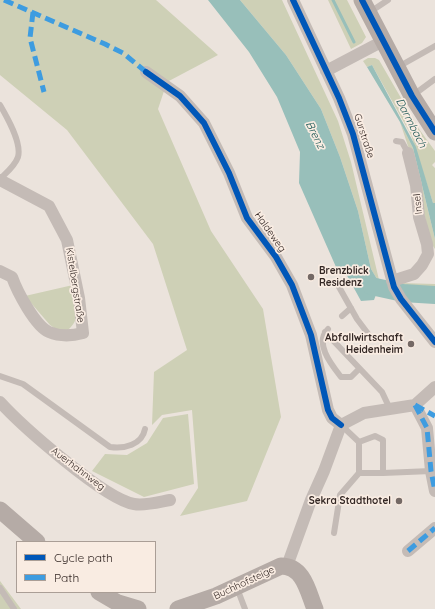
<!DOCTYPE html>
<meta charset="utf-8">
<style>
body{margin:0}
#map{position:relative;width:435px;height:609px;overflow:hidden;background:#ebe3dc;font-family:Quicksand,sans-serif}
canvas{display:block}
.legend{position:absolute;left:16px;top:541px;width:140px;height:52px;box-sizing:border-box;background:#f9ece2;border:1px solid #aa9e96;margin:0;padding:5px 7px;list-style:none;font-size:12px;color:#342825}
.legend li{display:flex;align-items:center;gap:8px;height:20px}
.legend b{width:20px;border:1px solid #aa9e96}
</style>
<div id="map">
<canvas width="435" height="609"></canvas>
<ul class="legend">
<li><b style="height:5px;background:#0057b8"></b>Cycle path</li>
<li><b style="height:5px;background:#3e9ce0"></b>Path</li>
</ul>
</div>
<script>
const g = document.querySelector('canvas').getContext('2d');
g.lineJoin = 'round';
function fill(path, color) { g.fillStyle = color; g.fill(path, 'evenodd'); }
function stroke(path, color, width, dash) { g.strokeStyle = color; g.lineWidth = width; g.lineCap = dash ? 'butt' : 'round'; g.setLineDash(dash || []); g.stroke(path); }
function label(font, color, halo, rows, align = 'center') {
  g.font = font + ' Quicksand,sans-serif'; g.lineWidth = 3.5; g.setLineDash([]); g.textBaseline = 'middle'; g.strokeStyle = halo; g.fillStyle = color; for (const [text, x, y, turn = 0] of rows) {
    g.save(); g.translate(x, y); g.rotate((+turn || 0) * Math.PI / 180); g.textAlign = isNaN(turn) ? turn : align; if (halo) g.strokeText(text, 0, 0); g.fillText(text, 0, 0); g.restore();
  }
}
fill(new Path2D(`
 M0 0H156L218 55 167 82 158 109 211 231 263 309 281 417 247 501 180 516 198 488 192 410 162 415 152 425 154 372 187 350 153 244 67 130 0 75Z
 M240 0H282L338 121 351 162 380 284 371 269 358 211 340 157 321 109 286 55Z
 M328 0H347L366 37 362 43 351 49Z
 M368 58H375L379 60 419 129 435 151V162L432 165 435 168V203H433L411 135 372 65 367 67 363 61Z
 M400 122 413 148 435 239V249L431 243 410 152Z
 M401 283 435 284V288L399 287V285Z
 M73 285C76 302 83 317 68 330H57L50 325 25 296Z
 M188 414 194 484 144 497 92 471 105 454 127 455 147 443 163 418Z
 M0 581 21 609H0Z`), '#ced0b6');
fill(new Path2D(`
 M208 0H240L286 55 321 109 340 157 358 211 371 269 380 284 374 300 361 301 344 270 336 267 299 183 300 152 277 97 249 52Z
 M372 65 416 147 433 203H435V239L413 148 400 122 367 67Z
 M399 287 435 288V300L406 298Z`), '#98bfba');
stroke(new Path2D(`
 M333 0 354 42`), '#98bfba', 3);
stroke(new Path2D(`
 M371 286 403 293 435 295`), '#98bfba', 18);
stroke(new Path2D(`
 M370 12 388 0
 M398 67 435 46
 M412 96 435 79
 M0 105C7 117 22 143 18 157 15 166 6 173 0 179
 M396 141 402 142 408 153
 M339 287 357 319 369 335
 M342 316 351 308
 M328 329C314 343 331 364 341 377H351L359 369
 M325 332 382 392 390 409
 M0 376 23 384 110 447C124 449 142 445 145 429
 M341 425 359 442 375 436 383 440V473H359V442
 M383 473 431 471
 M334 533 340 495 359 473
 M0 588 14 609
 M237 588 245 609`), '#c4bbb6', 6);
stroke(new Path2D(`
 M293 0 339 98 353 134 394 287 401 299 435 342
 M326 71 383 41
 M146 72 180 96 204 123 229 173 247 218 276 257 292 285 311 335 328 410 332 418 341 425
 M0 180 49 206 67 240 79 298 83 333C72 336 61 337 49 332 35 326 17 291 12 277L0 271
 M392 281 414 274 422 265 428 254 427 244 419 217 416 185 408 153
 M0 402C21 425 104 499 134 504 145 506 159 502 170 500
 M415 405 427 428 431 471 435 491
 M408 551 435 528
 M287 566 311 500 324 471 341 425 364 413 415 405 435 387`), '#c4bbb6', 12);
stroke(new Path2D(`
 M362 0 412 96 435 132
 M0 510 37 542
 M99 592 118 603 138 609
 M178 609 216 596 281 566C304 566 308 592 315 609`), '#b5aba6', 17);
stroke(new Path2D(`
 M4 0 105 44 123 53 146 72
 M33 12 30 38 44 92
 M415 405 427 428 431 471 435 491
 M415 405 435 416
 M408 551 435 528`), '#3e9ce0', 5, [10, 5]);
stroke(new Path2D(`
 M293 0 339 98 353 134 394 287 401 299 435 342
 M362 0 412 96 435 132
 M146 72 180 96 204 123 229 173 247 218 276 257 292 285 311 335 328 410 332 418 341 425`), '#0057b8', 6);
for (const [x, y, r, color] of [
 [311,277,4,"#746965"],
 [411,344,4,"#746965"],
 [399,501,4,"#746965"]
]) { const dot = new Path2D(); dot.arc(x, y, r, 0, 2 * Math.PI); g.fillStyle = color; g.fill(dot); stroke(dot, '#f9ece2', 1.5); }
label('10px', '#342825', '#f9ece2', [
 ["Gurstraße",364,136,72],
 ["Insel",418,204,-96],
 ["Haldeweg",270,232,55],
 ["Kistelbergstraße",75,285,81],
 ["Auerhahnweg",78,469,37],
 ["Buchhofsteige",244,583,-25]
]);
label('bold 10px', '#342825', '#f9ece2', [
 ["Brenzblick",319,271,"left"],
 ["Residenz",319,283,"left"],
 ["Abfallwirtschaft",403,338],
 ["Heidenheim",403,350],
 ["Sekra Stadthotel",391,501]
], 'right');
label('italic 11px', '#195654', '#f9ece2', [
 ["Darmbach",411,123,63],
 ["Brenz",315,135,63]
]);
</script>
